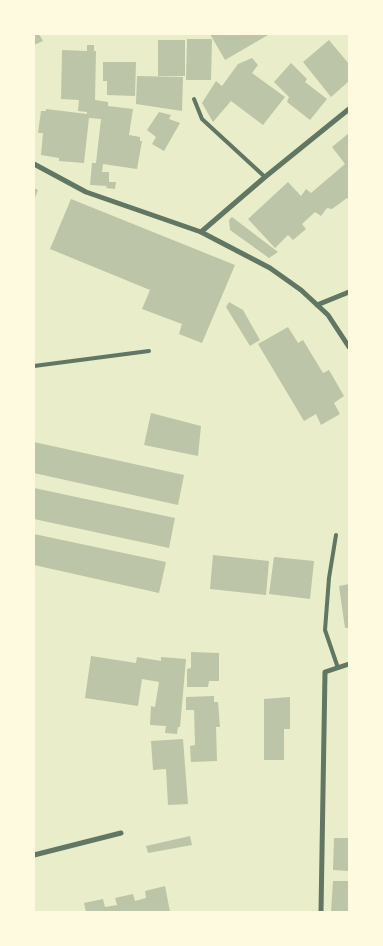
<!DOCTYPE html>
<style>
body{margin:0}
#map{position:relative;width:383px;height:946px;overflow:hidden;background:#e9edc9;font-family:"Crimson Pro",serif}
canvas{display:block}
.frame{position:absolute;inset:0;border:35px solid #fefae0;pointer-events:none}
</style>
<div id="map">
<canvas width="383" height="946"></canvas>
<div class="frame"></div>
</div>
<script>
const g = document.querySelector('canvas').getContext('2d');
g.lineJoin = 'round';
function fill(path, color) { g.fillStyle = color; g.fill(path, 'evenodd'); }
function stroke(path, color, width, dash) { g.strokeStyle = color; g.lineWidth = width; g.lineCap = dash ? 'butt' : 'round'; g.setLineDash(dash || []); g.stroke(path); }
fill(new Path2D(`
 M34 34H39L43 41 34 45Z
 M210 34H268V35L225 60Z
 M187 39H212L211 80H186Z
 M158 40H185V76H158Z
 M329 40 349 64V81L331 97 303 62Z
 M87 45H94V51H96L95 100 108 102V106L133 109 129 135 140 137V141H142L137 169 103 164 102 172H109V182H116L115 189 106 188 107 186 90 185 92 163H96L101 119 89 118 84 163 59 161V158L41 155 43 133H38L41 111H46V109L87 114V112L78 111 79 100 61 99 62 50 87 51Z
 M252 58 258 65 252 73 285 97 263 125 231 101 213 122 202 103 216 81 222 86 238 64Z
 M103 62H136L135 96 107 95V81H103Z
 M291 63 307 79 305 82 327 99 310 120 287 102 289 97 274 82Z
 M137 76 183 77 182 111 136 104Z
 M159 112 171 115 169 119 180 123 164 151 152 144 156 137 147 130Z
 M349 133V200L347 198 332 209 327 208 321 216 315 212 302 224 306 229 293 240 288 235 275 248 248 219 288 182 301 196 306 189 311 193 345 164 332 147Z
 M34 188 38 190 34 200Z
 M71 199 235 265 202 343 179 334 182 324 142 309 150 290 50 249Z
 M232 217 278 252 269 258 230 230 229 220Z
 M229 302 243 310 260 340 250 346 226 307Z
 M288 327 298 343 303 340 323 373 329 370 344 396 334 403 340 414 321 425 316 414 304 421 258 344Z
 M151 413 201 426 198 456 144 445Z
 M34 442 184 475 178 505 34 473Z
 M34 488 175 518 169 548 34 519Z
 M34 534 166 562 159 593 34 565Z
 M213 555 269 561 266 595 210 589Z
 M274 557 314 561 310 599 269 594Z
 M349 584V628H345L339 586Z
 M191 652 219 653V681H209L208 687H187V669L191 668Z
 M91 656 136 663 137 657 161 661V657L186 659 180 727H178L177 734 165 733 166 726 150 725 151 706 155 707 159 682 142 679 138 706 85 698Z
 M214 696V702H218L220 727H216L217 761 191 762 190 746 195 745 194 710H186V697Z
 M290 697V729H284V760H264V699Z
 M183 739 188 804 168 805 166 769 153 770 151 741Z
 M190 836 192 845 148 853 146 846Z
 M334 838H349V871L333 870Z
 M333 881H349V912H331Z
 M165 886 170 912H86L84 903 103 899 105 907 117 905 115 898 133 894 135 901 146 898 145 891Z`), '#bcc5a7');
stroke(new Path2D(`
 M194 99 202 119 265 177
 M34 366 149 351
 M336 535 329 578 325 630 338 668`), '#617663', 4);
stroke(new Path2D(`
 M34 164 86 192 201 232 270 268 301 290 328 315 349 347
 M201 232 265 177 349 109
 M317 305 349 292
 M34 855 121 833
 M321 912 325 672 349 664`), '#617663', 5);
</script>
